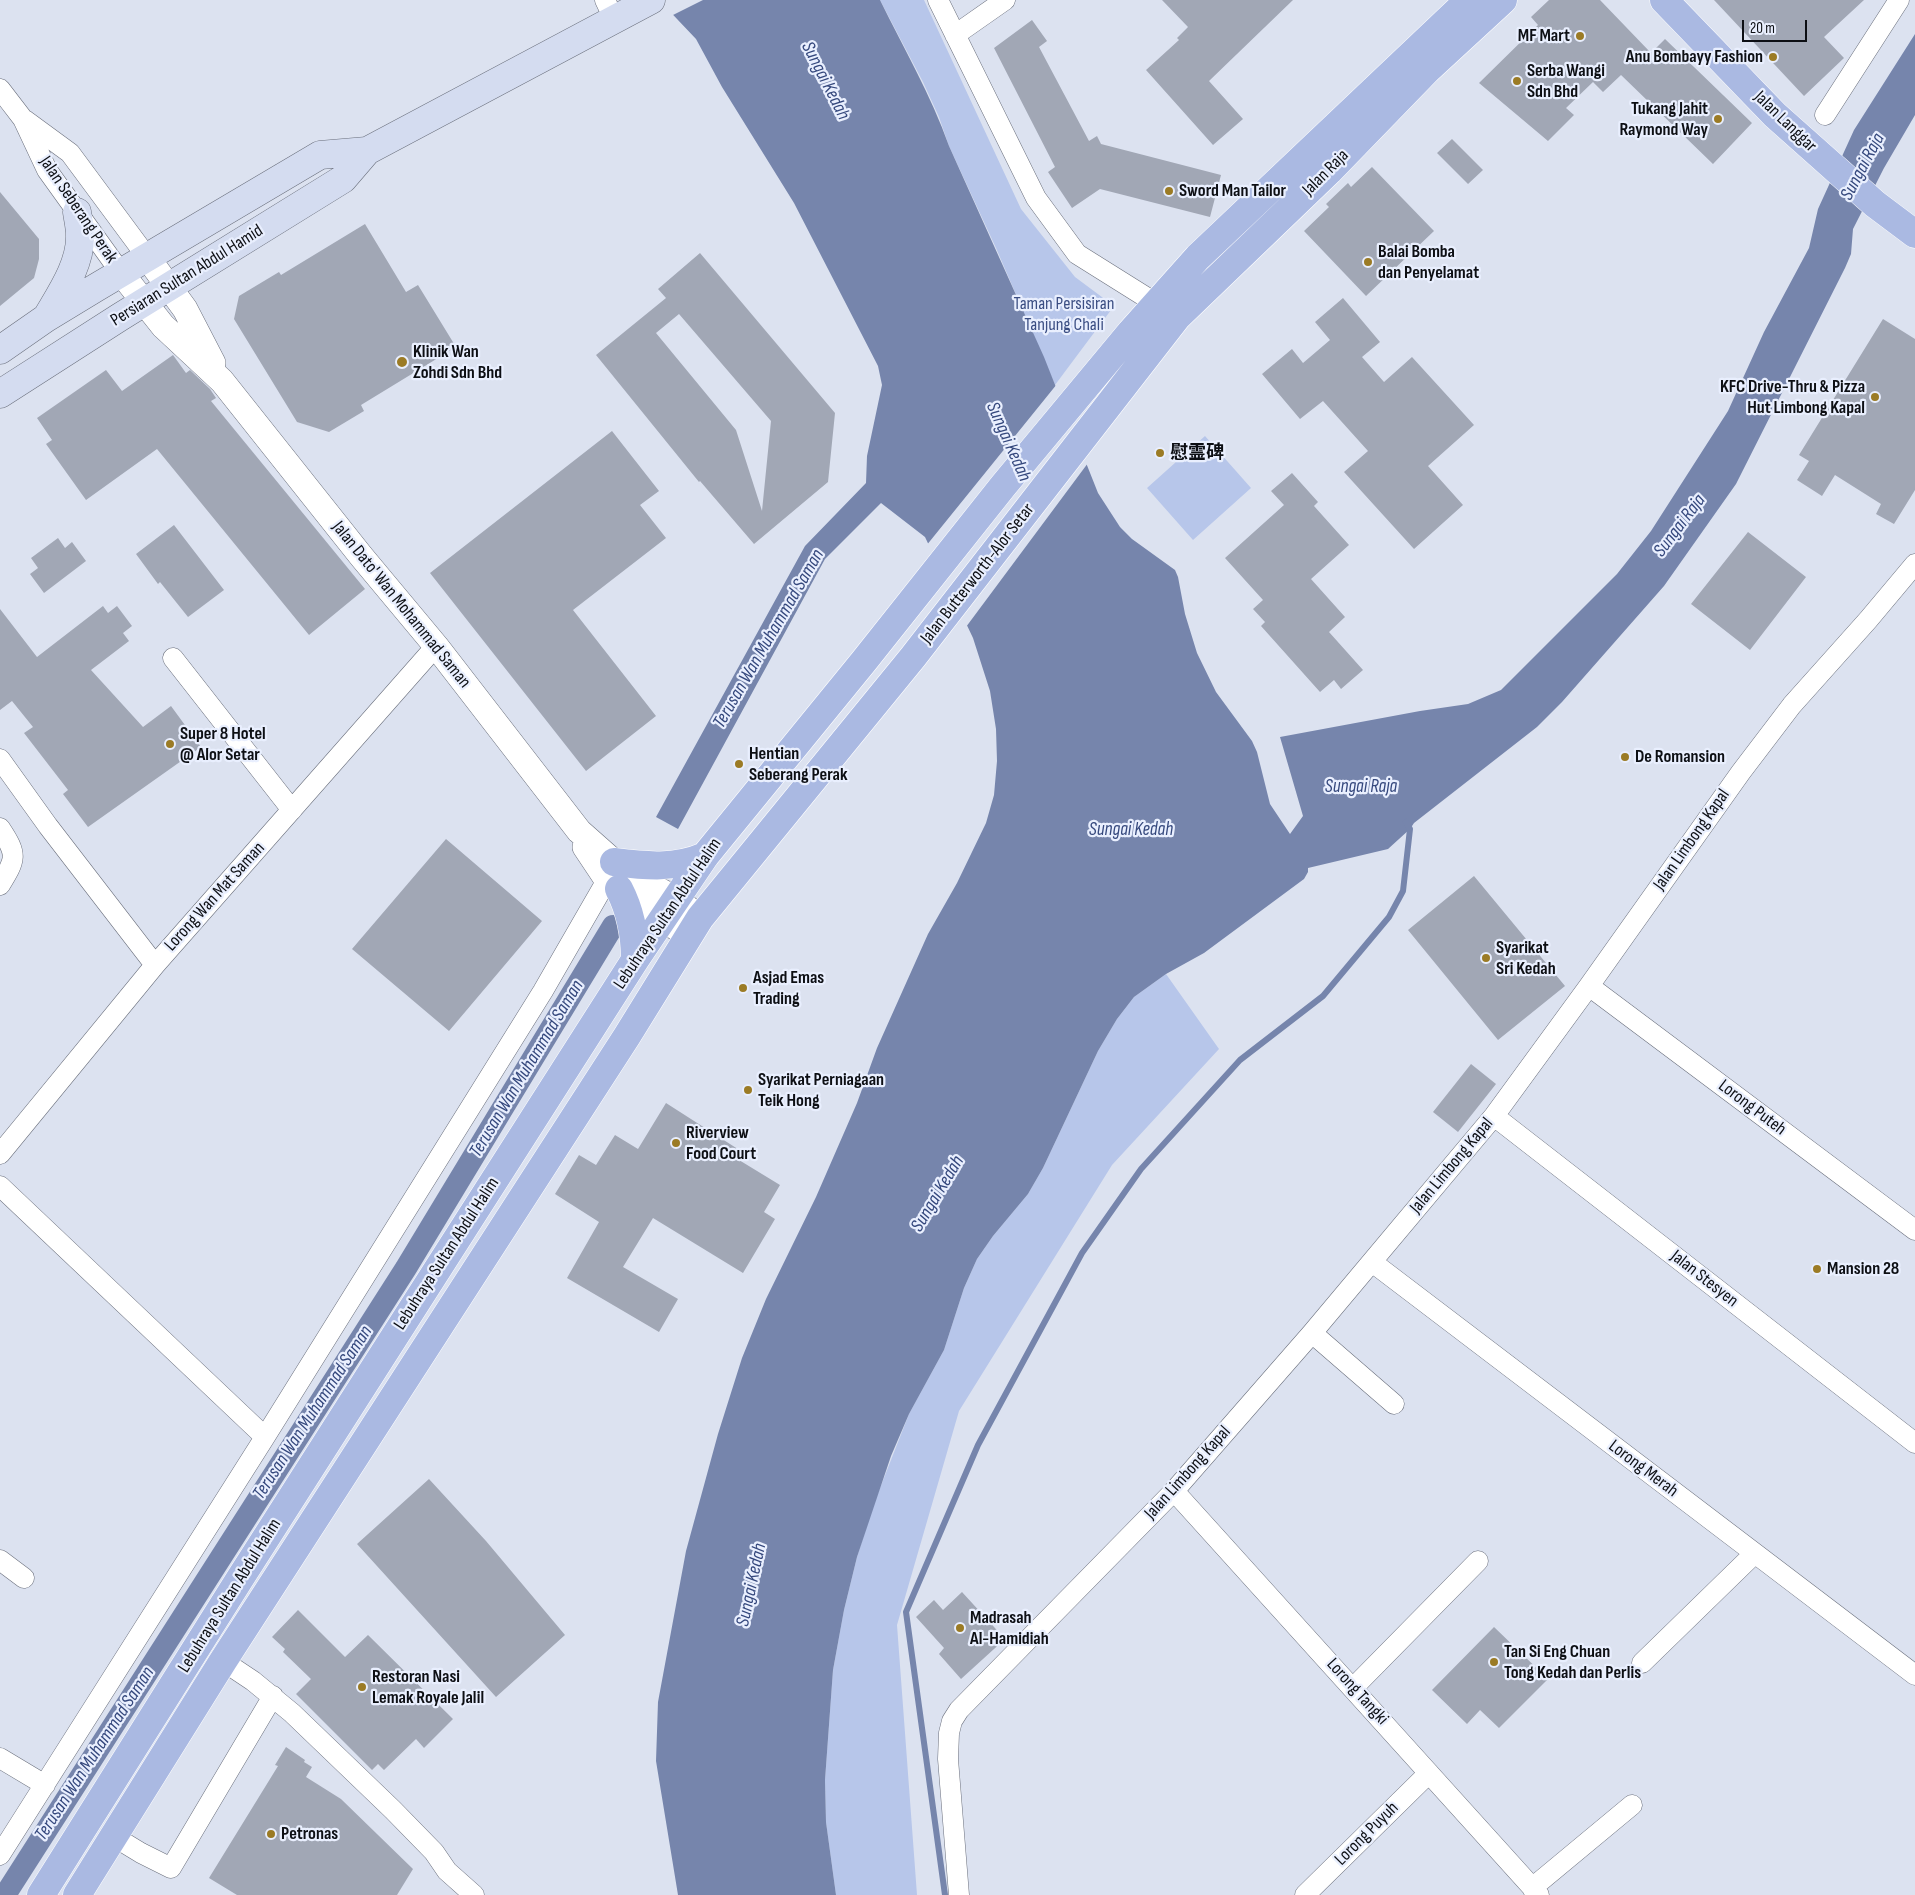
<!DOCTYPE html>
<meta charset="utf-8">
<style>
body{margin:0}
#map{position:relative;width:1915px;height:1895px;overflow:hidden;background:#dce2f0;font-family:"Sofia Sans Condensed",sans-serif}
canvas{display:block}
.scale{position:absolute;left:1742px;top:20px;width:65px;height:22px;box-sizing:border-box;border:2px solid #0d0f14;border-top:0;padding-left:6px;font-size:15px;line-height:18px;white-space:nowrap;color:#0d0f14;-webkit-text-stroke:4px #e9effe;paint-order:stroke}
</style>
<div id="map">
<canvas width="1915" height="1895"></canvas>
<div class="scale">20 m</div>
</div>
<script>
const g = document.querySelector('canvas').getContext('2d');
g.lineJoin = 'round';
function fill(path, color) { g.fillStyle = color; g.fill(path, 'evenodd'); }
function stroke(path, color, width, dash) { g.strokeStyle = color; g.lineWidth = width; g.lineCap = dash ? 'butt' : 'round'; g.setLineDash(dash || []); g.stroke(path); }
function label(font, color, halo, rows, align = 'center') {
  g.font = font + ' "Sofia Sans Condensed","Noto Sans SC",sans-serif'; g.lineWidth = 4.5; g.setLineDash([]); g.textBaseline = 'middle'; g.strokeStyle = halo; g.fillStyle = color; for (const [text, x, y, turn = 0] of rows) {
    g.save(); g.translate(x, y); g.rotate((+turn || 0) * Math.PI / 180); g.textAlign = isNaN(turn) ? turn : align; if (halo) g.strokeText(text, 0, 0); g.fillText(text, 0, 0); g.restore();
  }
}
fill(new Path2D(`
 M880 0H924L1021 209 1075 277 1114 306 1055 385 996 248 949 146 939 117 923 82Z
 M1205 436 1251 488 1193 540 1147 488Z
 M1166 974 1219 1049 1112 1165 959 1411 897 1625 917 1895H836L826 1822 825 1780 833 1670 844 1610 857 1557 873 1506 909 1414 944 1350 964 1288 977 1259 993 1236 1028 1194 1043 1168 1098 1051 1117 1019 1134 997Z`), '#b7c6ea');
fill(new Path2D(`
 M659 0H880C904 49 931 95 949 146L1044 357 1098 493 1120 527 1132 539 1175 570 1178 577 1185 614 1197 653 1216 692 1252 741 1257 752 1270 804 1290 834 1303 816 1280 737 1420 711 1468 704 1501 690 1617 574 1651 531 1728 411 1764 332 1809 248 1818 209 1854 130 1915 34V115L1884 168 1853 229 1851 254 1845 268 1736 484 1664 586 1562 702 1537 727 1414 823 1410 829 1388 849 1308 868V872L1304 879 1204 953 1166 974 1134 997 1117 1019 1098 1051 1043 1168 1028 1194 993 1236 977 1259 964 1288 944 1350 909 1414 891 1456 857 1557 844 1610 833 1670 825 1780 826 1822 836 1895H678L656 1761 658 1702 686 1551 718 1434 742 1358 766 1299 816 1197 857 1103 877 1048 928 934 957 883 986 823 994 795 997 761 996 729 990 691 973 638 925 537 881 503 825 559 678 829 656 817 805 546 866 483 867 456 882 385 878 366 794 203 722 87 696 39Z`), '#7685ac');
fill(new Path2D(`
 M656 0H703L671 16Z
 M1057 384 1088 463 966 627 926 546Z`), '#dce2f0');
stroke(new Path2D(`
 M945 1895 906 1612 978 1445 1082 1253 1141 1169 1240 1060 1323 996 1389 917 1403 891 1410 829 1406 822`), '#7685ac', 6);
stroke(new Path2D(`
 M5 1895 406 1268 613 926`), '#7685ac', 22);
fill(new Path2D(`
 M1162 0H1293L1209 81 1243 119 1213 145 1146 70 1179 40 1177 38 1188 27Z
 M1549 0H1600L1651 53 1665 39 1752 123 1713 164 1621 75 1603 92 1593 82 1566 108 1574 115 1548 141 1479 83 1538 25 1531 17Z
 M1714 0H1864L1824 37 1844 58 1804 96Z
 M1032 20 1047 41 1039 47 1089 141 1097 136 1101 144 1221 175 1210 217 1100 189 1072 208 1048 172 1055 167 994 48Z
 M1452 139 1483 170 1468 184 1437 153Z
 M1372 167 1434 231 1366 296 1304 231 1329 207 1326 204 1348 183 1351 187Z
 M0 192 39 239V259L34 278 0 306Z
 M365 224 406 292 418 285 456 347 361 405 364 411 329 432 297 422 234 319 239 296 279 272 281 275Z
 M700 253 835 413 828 482 754 544 700 481 699 482 596 355 666 298 658 289ZM679 314 771 421 762 511 736 430 656 333Z
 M1343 298 1380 342 1362 357 1384 382 1412 357 1474 425 1428 466 1463 505 1414 549 1344 472 1368 451 1323 401 1300 419 1262 374 1292 349 1303 363 1330 340 1315 322Z
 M1883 319 1915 339V490L1894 524 1876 514 1881 504 1835 475 1822 496 1797 480 1809 461 1799 455Z
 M173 355 186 373 190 370 210 389 216 398 211 401 365 589 309 635 157 449 86 500 46 444 52 440 37 418 106 370 122 391Z
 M612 431 659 491 640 505 666 538 573 610 656 716 586 771 430 573Z
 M1292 473 1318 502 1314 506 1349 545 1311 579 1345 617 1329 632 1363 670 1341 689 1334 680 1320 692 1261 626 1265 622 1253 609 1263 600 1225 558 1284 505 1271 491Z
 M174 525 224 590 188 617 160 582 158 584 136 554Z
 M1748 532 1806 577 1750 650 1691 604Z
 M58 538 65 548 72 542 86 561 44 593 30 574 38 568 31 558Z
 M103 606 108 613 117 606 132 626 123 633 129 641 91 670 143 727 171 706 201 747 88 827 63 794 68 790 24 733 33 727 12 701 0 710V609L37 657Z
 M446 839 542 921 449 1031 352 949Z
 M1474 876 1565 986 1498 1040 1408 930Z
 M1471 1064 1496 1084 1458 1132 1433 1112Z
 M666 1103 744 1153 739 1160 780 1185 764 1212 775 1219 743 1273 653 1218 623 1267 678 1299 659 1332 567 1278 599 1222 555 1194 579 1155 596 1165 615 1135 638 1149Z
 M429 1479 486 1541 565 1635 496 1697 357 1544Z
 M962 1592 1005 1639 961 1679 939 1654 944 1648 916 1617 934 1600 943 1610Z
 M298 1610 345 1657 368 1635 453 1719 424 1748 416 1739 384 1770 378 1764 372 1770 296 1694 311 1679 283 1652 285 1649 272 1637Z
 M1494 1627 1548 1679 1499 1728 1480 1710 1467 1724 1432 1690Z
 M286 1747 305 1760 304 1762 312 1767 306 1777 341 1799 413 1869 397 1895H237L209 1878 278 1766 275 1765Z`), '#a1a7b5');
const minor = new Path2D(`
 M605 0 614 19
 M938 0 1036 198 1077 254 1168 311
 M955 35 1005 0
 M0 89 23 119 47 170 121 273
 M1825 115 1899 0
 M25 120 70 153 147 257
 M173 658 292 810
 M0 759 48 826 155 965
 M0 828C18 855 16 859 0 885
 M1589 986 1915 1230
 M1494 1116 1915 1443
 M0 1154 155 965 436 646
 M0 1186 265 1437
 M1372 1262 1915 1675
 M1312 1333 1394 1404
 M1174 1491 1539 1895
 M0 1560 24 1578
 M223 1661 253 1681 292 1713 393 1810 434 1852 447 1871 474 1895
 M1642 1663 1754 1554
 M1353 1688 1478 1561
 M0 1758 45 1785
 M113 1836 141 1853 171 1868 273 1696
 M0 1855 265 1437 543 991 607 880
 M1532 1888 1632 1805
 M959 1895 948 1759 949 1733 952 1721 959 1710 1174 1491 1312 1333 1494 1116 1589 986 1741 772 1792 705 1868 620 1915 564
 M1305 1895 1429 1773`);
const tertiary = new Path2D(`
 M147 257 185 309 213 363
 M121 273 163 326 222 381 361 556 436 646 579 831 614 862 644 882 676 899 700 918
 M585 847 607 880 688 936`);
const secondary = new Path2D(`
 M47 317C61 293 81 264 80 235 80 227 78 219 77 212
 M0 350 46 318 97 287 320 155 367 151
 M0 394 120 317 343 179 367 151 651 0`);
const primary = new Path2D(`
 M1664 0 1775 115 1875 204 1915 234
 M614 862C646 866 675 869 705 856
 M619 889C631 912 635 934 635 960
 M41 1895 239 1580 635 960 705 856 864 661 1003 486 1131 332 1198 257 1469 0
 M77 1895 223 1661 627 1036 700 918 913 657 1177 317 1329 171 1427 70 1503 0`);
stroke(minor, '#6a6f7c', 21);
stroke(tertiary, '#6a6f7c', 26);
stroke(secondary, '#6a6f7c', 29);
stroke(primary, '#fff', 29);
stroke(minor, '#fff', 20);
stroke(tertiary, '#fff', 25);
stroke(secondary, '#d4dcf0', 28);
stroke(primary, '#aab9e2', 28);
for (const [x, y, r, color] of [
 [1580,36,5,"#9b7b25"],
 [1773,57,5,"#9b7b25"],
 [1517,81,5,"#9b7b25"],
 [1718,119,5,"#9b7b25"],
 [1169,191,5,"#9b7b25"],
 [1368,262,5,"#9b7b25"],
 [402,362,6,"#9b7b25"],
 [1875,397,5,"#9b7b25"],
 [1160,453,5,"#9b7b25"],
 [170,744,5,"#9b7b25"],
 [1625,757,5,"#9b7b25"],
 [739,764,5,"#9b7b25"],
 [1486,958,5,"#9b7b25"],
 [743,988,5,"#9b7b25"],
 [748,1090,5,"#9b7b25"],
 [676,1143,5,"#9b7b25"],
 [1817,1269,5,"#9b7b25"],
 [960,1628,5,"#9b7b25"],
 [1494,1662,5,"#9b7b25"],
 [362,1687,5,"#9b7b25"],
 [271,1834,5,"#9b7b25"]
]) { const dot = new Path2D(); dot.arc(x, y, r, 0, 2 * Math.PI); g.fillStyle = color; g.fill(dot); stroke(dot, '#e9effe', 2); }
label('bold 18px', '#0d0f14', '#e9effe', [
 ["MF Mart",1570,36,"right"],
 ["Anu Bombayy Fashion",1763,57,"right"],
 ["Serba Wangi",1527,71],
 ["Sdn Bhd",1527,92],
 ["Tukang Jahit",1708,109,"right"],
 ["Raymond Way",1708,130,"right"],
 ["Sword Man Tailor",1179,191],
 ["Balai Bomba",1378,252],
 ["dan Penyelamat",1378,273],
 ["Klinik Wan",413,352],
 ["Zohdi Sdn Bhd",413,373],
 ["KFC Drive-Thru & Pizza",1865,387,"right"],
 ["Hut Limbong Kapal",1865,408,"right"],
 ["慰霊碑",1170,453],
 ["Super 8 Hotel",180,734],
 ["@ Alor Setar",180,755],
 ["Hentian",749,754],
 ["Seberang Perak",749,775],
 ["De Romansion",1635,757],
 ["Syarikat",1496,948],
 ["Sri Kedah",1496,969],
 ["Asjad Emas",753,978],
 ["Trading",753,999],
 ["Syarikat Perniagaan",758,1080],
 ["Teik Hong",758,1101],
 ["Riverview",686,1133],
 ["Food Court",686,1154],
 ["Mansion 28",1827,1269],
 ["Madrasah",970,1618],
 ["Al-Hamidiah",970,1639],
 ["Tan Si Eng Chuan",1504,1652],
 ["Tong Kedah dan Perlis",1504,1673],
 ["Restoran Nasi",372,1677],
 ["Lemak Royale Jalil",372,1698],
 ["Petronas",281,1834]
], 'left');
label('18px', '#0d0f14', '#e9effe', [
 ["Jalan Langgar",1785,122,44],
 ["Jalan Raja",1326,173,-45],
 ["Jalan Seberang Perak",78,210,56],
 ["Persiaran Sultan Abdul Hamid",187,276,-32],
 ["Jalan Butterworth-Alor Setar",978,574,-52],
 ["Jalan Dato' Wan Mohammad Saman",401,605,51],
 ["Jalan Limbong Kapal",1692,840,-55],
 ["Lorong Wan Mat Saman",215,897,-48],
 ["Lebuhraya Sultan Abdul Halim",668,914,-56],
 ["Lorong Puteh",1752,1108,37],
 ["Jalan Limbong Kapal",1452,1166,-50],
 ["Lebuhraya Sultan Abdul Halim",447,1254,-57],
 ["Jalan Stesyen",1704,1279,38],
 ["Lorong Merah",1643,1469,37],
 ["Jalan Limbong Kapal",1188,1473,-48],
 ["Lebuhraya Sultan Abdul Halim",230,1596,-58],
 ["Lorong Tangki",1357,1692,48],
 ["Lorong Puyuh",1367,1834,-45]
]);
label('18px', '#3b4e83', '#e9effe', [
 ["Taman Persisiran",1064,304],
 ["Tanjung Chali",1064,325]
]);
label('italic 19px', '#35487d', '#e9effe', [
 ["Sungai Kedah",825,81,63],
 ["Sungai Raja",1863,167,-62],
 ["Sungai Kedah",1008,442,66],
 ["Sungai Raja",1680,526,-53],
 ["Terusan Wan Muhammad Saman",769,639,-60],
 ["Sungai Raja",1361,787],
 ["Sungai Kedah",1131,830],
 ["Terusan Wan Muhammad Saman",527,1069,-59],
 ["Sungai Kedah",938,1194,-59],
 ["Terusan Wan Muhammad Saman",313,1413,-57],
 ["Sungai Kedah",752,1585,-78],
 ["Terusan Wan Muhammad Saman",95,1754,-57]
]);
</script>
